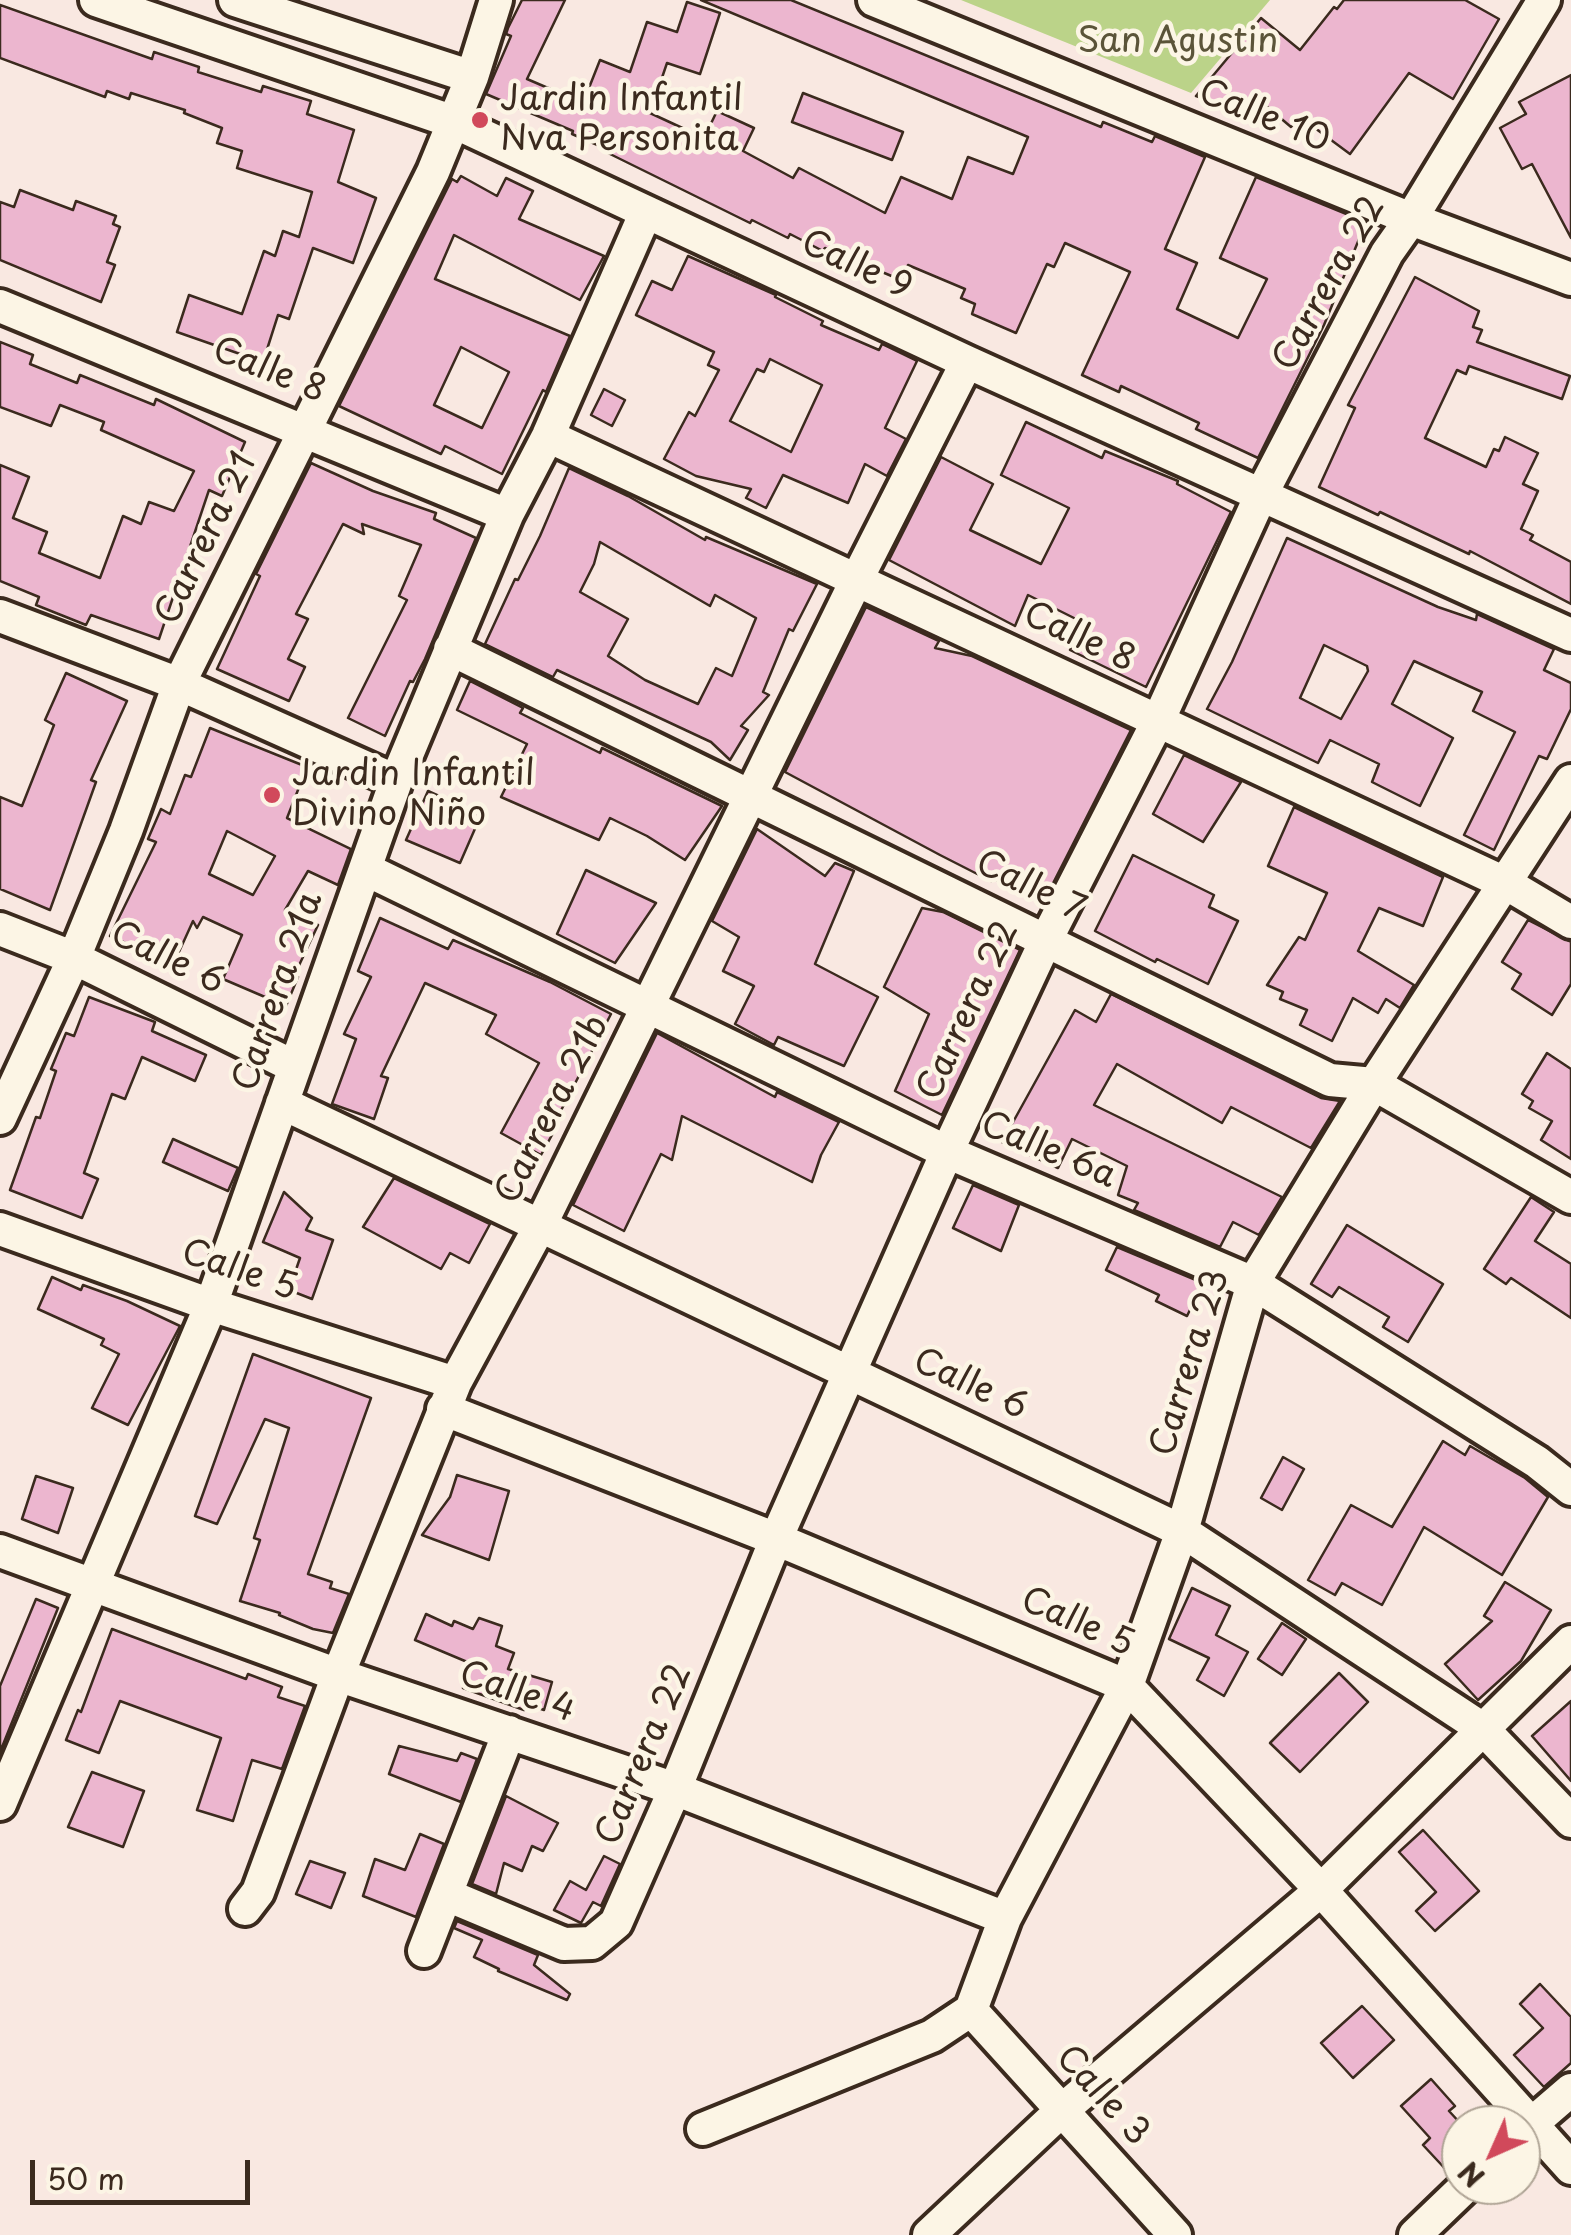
<!DOCTYPE html>
<meta charset="utf-8">
<style>
body{margin:0}
#map{position:relative;width:1571px;height:2235px;overflow:hidden;background:#f9e8e1;font-family:"Playpen Sans",sans-serif}
canvas{display:block}
.north{position:absolute;left:1441px;top:2105px;width:100px;height:100px;box-sizing:border-box;background:#fcf5e5;border:2px solid #afa495;border-radius:50%;rotate:225deg;font-size:28px;font-weight:700;line-height:40px;text-align:center;color:#3b2a1e}
.north::after{content:'';display:block;margin:auto;width:35px;height:45px;background:#d1495b;clip-path:polygon(50% 0,100% 100%,50% 72%,0 100%)}
.scale{position:absolute;left:30px;top:2160px;width:220px;height:45px;box-sizing:border-box;border:5px solid #3b2a1e;border-top:0;padding-left:12px;font-size:30px;line-height:35px;white-space:nowrap;color:#3b2a1e;-webkit-text-stroke:8px #fcf5e5;paint-order:stroke}
</style>
<div id="map">
<canvas width="1571" height="2235"></canvas>
<div class="north">N</div>
<div class="scale">50 m</div>
</div>
<script>
const g = document.querySelector('canvas').getContext('2d');
g.lineJoin = 'round';
function fill(path, color) { g.fillStyle = color; g.fill(path, 'evenodd'); }
function stroke(path, color, width, dash) { g.strokeStyle = color; g.lineWidth = width; g.lineCap = dash ? 'butt' : 'round'; g.setLineDash(dash || []); g.stroke(path); }
function label(font, color, halo, rows, align = 'center') {
  g.font = font + ' "Playpen Sans",sans-serif'; g.lineWidth = 9; g.setLineDash([]); g.textBaseline = 'middle'; g.strokeStyle = halo; g.fillStyle = color; for (const [text, x, y, turn = 0] of rows) {
    g.save(); g.translate(x, y); g.rotate((+turn || 0) * Math.PI / 180); g.textAlign = isNaN(turn) ? turn : align; if (halo) g.strokeText(text, 0, 0); g.fillText(text, 0, 0); g.restore();
  }
}
fill(new Path2D(`
 M961 0H1270L1191 93Z`), '#bbd389');
const building = new Path2D(`
 M522 0H565L527 79 583 103 600 60 630 72 647 22 677 32 687 2 720 13 700 74 667 63 650 113 704 138 717 111 754 128 743 151 793 178 799 168 885 213 901 177 952 199 968 157 1013 174 1028 137 701 0H791L1101 127 1103 122 1152 142 1155 136 1205 157 1165 249 1197 263 1177 309 1238 338 1267 279 1220 258 1256 177 1366 222 1324 325 1258 458 1196 429 1199 423 1121 386 1119 392 1082 375 1130 272 1065 243 1054 267 1047 264 1016 333 972 314 975 304 961 298 965 289 908 265 901 280 825 248 823 251 790 234 788 238 752 220 750 223 608 153 609 150 572 134 573 131 486 94 511 36 506 34 508 28Z
 M1344 0H1465L1499 19 1453 99 1409 73 1350 154 1300 117 1291 127 1257 98 1246 112 1196 96 1261 18 1300 50 1334 7 1337 9Z
 M0 5 152 59 154 52 199 67 198 72 261 92 263 86 311 101 307 114 354 130 338 182 376 198 353 263 313 248 289 319 278 315 263 362 177 332 189 295 242 314 264 251 275 256 283 231 299 237 312 192 237 168 242 151 217 143 222 128 184 113 185 110 131 93 129 99 107 91 105 97 0 58Z
 M1571 75V238L1532 164 1522 169 1500 128 1526 114 1519 102Z
 M803 93 903 132 892 160 792 122Z
 M461 176 497 196 506 178 533 191 519 219 604 256 580 300 454 235 435 279 570 336 546 392 543 390 502 474 445 446 441 454 339 406 452 179 457 182ZM461 347 509 372 482 428 434 405Z
 M20 190 73 210 76 201 116 216 113 224 120 227 107 262 115 265 101 302 0 260V202L14 207Z
 M688 256 776 295 775 297 823 321 821 325 879 350 882 344 917 361 885 428 906 439 887 476 865 464 848 503 783 475 766 508 746 498 751 489 696 476 664 459 689 412 695 416 719 370 708 365 714 352 636 315 652 281 672 290ZM770 359 822 385 791 452 730 421 757 369 764 372Z
 M1415 277 1479 311 1473 327 1482 330 1477 342 1570 376 1562 399 1469 366 1466 374 1457 370 1425 438 1486 467 1494 449 1499 451 1505 437 1538 453 1523 484 1538 491 1521 529 1533 535 1530 540 1571 562V604L1470 551 1469 554 1380 512 1378 515 1319 487 1355 408 1348 405Z
 M0 342 33 355 30 364 77 383 80 375 154 405 156 399 245 442 222 496 209 490 159 639 91 615 86 625 36 605 39 597 0 581V465L29 477 13 518 47 532 39 553 100 578 123 516 141 524 149 502 174 511 194 471 101 430 104 422 60 405 51 426 0 407Z
 M604 389 625 400 612 426 591 415Z
 M1026 422 1102 458 1105 451 1178 481 1177 484 1231 512 1146 687 1070 650 1082 622 1028 595 1015 626 889 560 941 457 993 484 970 530 1041 564 1069 508 1001 475Z
 M311 463 373 491 436 513 434 519 476 538 425 659 413 682 410 681 385 736 348 718 407 600 399 596 421 545 362 524 364 534 343 524 296 614 308 619 288 659 305 667 289 701 217 669 260 576 256 574Z
 M569 468 628 496 705 540 706 537 817 584 793 631 789 629 763 692 769 695 741 726 748 730 730 760 711 742 557 670 553 677 485 644 515 579 518 580 540 536ZM600 542 710 606 715 595 756 618 732 676 716 668 698 704 645 680 608 656 628 619 580 592 594 564Z
 M1287 538 1438 607 1476 620 1477 614 1554 649 1544 670 1571 683V709L1547 759 1539 756 1494 850 1464 835 1515 732 1473 711 1482 692 1414 661 1392 704 1453 738 1420 806 1372 782 1379 764 1330 740 1318 763 1207 709 1232 662ZM1324 645 1367 666 1368 671 1341 719 1300 698Z
 M866 607 939 641 935 648 972 656 1131 730 1044 901 992 878 991 881 940 855 785 772Z
 M66 673 127 701 91 780 96 782 50 910 0 889V797L22 806 54 725 45 720Z
 M470 681 523 708 520 713 600 753 602 748 722 806 685 860 647 836 610 818 599 840 501 797 527 744 457 710Z
 M210 728 307 767 287 818 351 849 338 885 308 871 285 910 318 925 294 976 298 977 286 1006 223 979 242 935 203 917 197 928 193 921 173 965 110 936 156 842 148 839 161 809 170 814 185 775 191 777ZM227 831 275 856 253 895 209 874Z
 M1184 755 1241 782 1203 842 1153 814Z
 M428 791 481 815 460 863 406 840Z
 M1294 807 1443 877 1423 926 1379 908 1358 951 1414 985 1400 1008 1386 999 1378 1013 1353 998 1332 1041 1300 1025 1307 1010 1280 999 1283 992 1267 985 1299 937 1305 940 1327 893 1268 866Z
 M757 829 825 876 835 863 854 871 815 964 878 997 844 1066 778 1037 774 1045 735 1024 754 986 723 971 739 937 712 921Z
 M1133 855 1214 895 1209 907 1238 921 1208 984 1157 959 1155 962 1095 931Z
 M586 870 656 903 615 963 557 934Z
 M922 908 943 912 1020 950 942 1115 895 1091 929 1014 884 987Z
 M380 918 448 949 453 940 550 982 611 1014 555 1122 558 1124 541 1155 501 1133 539 1063 486 1034 496 1015 425 983 381 1076 388 1078 374 1119 332 1104 356 1039 344 1034 371 977 358 971Z
 M1528 920 1571 942V984L1552 1015 1512 989 1521 974 1502 962Z
 M1111 994 1321 1098 1340 1101 1311 1148 1231 1107 1222 1123 1117 1064 1094 1105 1282 1197 1259 1235 1233 1222 1220 1247 1134 1210 1138 1203 1118 1195 1127 1166 1072 1139 1058 1168 1002 1142 1075 1010 1096 1022Z
 M89 997 155 1022 152 1031 206 1055 195 1081 142 1057 125 1099 112 1094 84 1173 98 1179 82 1218 10 1190 36 1117 40 1118 56 1071 51 1069 66 1033 74 1036Z
 M657 1033 775 1097 777 1092 839 1122 821 1155 812 1182 682 1116 672 1160 661 1154 624 1231 573 1205Z
 M1547 1053 1571 1069V1159L1541 1140 1552 1121 1529 1108 1533 1101 1522 1094Z
 M173 1139 238 1168 228 1191 163 1162Z
 M394 1178 490 1224 469 1263 450 1253 441 1269 363 1227Z
 M973 1185 1019 1205 1001 1251 953 1228Z
 M284 1192 312 1218 306 1230 333 1240 312 1299 289 1290 300 1258 263 1242Z
 M1531 1197 1554 1212 1535 1241 1571 1264V1318L1511 1278 1506 1284 1484 1269Z
 M1347 1225 1443 1284 1408 1342 1383 1327 1389 1317 1339 1287 1332 1297 1311 1284Z
 M1117 1247 1203 1283 1187 1316 1156 1301 1159 1295 1106 1270Z
 M52 1277 81 1290 83 1285 127 1301 180 1326 128 1425 92 1408 119 1354 101 1345 104 1339 38 1309Z
 M253 1354 371 1398 308 1574 332 1582 330 1588 349 1594 333 1633 313 1629 279 1615 280 1613 240 1601 260 1540 254 1538 289 1428 265 1419 217 1524 195 1516Z
 M1443 1441 1465 1455 1470 1446 1525 1478 1548 1497 1502 1575 1424 1527 1382 1605 1342 1583 1335 1595 1308 1580 1351 1505 1392 1527Z
 M1283 1457 1304 1469 1282 1510 1261 1498Z
 M457 1475 509 1491 489 1560 422 1535 450 1497Z
 M36 1476 73 1488 58 1533 22 1519Z
 M1505 1582 1551 1610 1521 1661 1478 1700 1445 1664 1492 1621 1484 1616Z
 M1192 1588 1230 1606 1216 1635 1248 1652 1224 1696 1197 1680 1209 1658 1169 1639Z
 M36 1599 58 1608 0 1752V1686Z
 M426 1614 452 1626 454 1621 473 1629 479 1618 502 1626 496 1646 514 1653 508 1669 552 1682 544 1710 526 1704 524 1710 463 1688 472 1664 415 1640Z
 M1282 1623 1306 1639 1282 1675 1258 1659Z
 M112 1629 246 1679 248 1674 282 1687 278 1697 305 1706 282 1769 252 1760 233 1821 197 1810 221 1738 120 1701 99 1753 66 1740 78 1710 81 1712Z
 M1339 1673 1368 1702 1300 1772 1270 1743Z
 M1571 1701V1781L1532 1736Z
 M399 1746 457 1761 461 1753 477 1759 461 1802 389 1774Z
 M92 1772 144 1791 123 1847 68 1827Z
 M506 1796 558 1823 543 1851 532 1846 522 1871 504 1863 496 1894 472 1884Z
 M1423 1830 1479 1891 1435 1931 1416 1911 1436 1892 1399 1852Z
 M420 1834 444 1844 416 1917 363 1896 375 1859 405 1870Z
 M604 1856 620 1864 601 1906 593 1902 581 1923 554 1910 570 1881 586 1890Z
 M310 1861 345 1873 331 1908 296 1894Z
 M457 1921 538 1955 534 1965 570 1994 567 2000 498 1971 499 1969 474 1957 482 1940 454 1928Z
 M1540 1984 1571 2017V2063L1544 2087 1514 2055 1543 2028 1520 2004Z
 M1362 2006 1394 2040 1353 2078 1321 2043Z
 M1431 2079 1455 2106 1449 2111 1461 2124V2166L1450 2174 1423 2145 1430 2138 1401 2106Z`);
fill(building, '#ecb6cf');
stroke(building, '#3b2a1e', 2.5);
const minor = new Path2D(`
 M96 0 454 122 967 362 1571 635
 M235 0 472 77
 M874 0 1411 219 1571 279
 M0 306 507 515
 M548 436 1507 884 1571 922
 M0 616 179 684 396 781
 M450 649C742 795 1038 934 1330 1080L1374 1084 1571 1197
 M365 869 947 1152 1253 1283 1537 1462 1571 1489
 M0 929 74 958 295 1067
 M282 1103 1182 1531 1483 1729 1571 1821
 M0 1118 74 958 126 831 179 684 433 172 472 77 496 0
 M0 1229 211 1305 455 1383
 M443 1409 776 1539 1127 1686 1321 1890 1571 2168
 M0 1551 338 1675 675 1789 1005 1918
 M0 1804 211 1305 396 781 507 515 548 436 646 212
 M447 1895 564 1944 592 1943 616 1923 675 1789 776 1539 947 1152 1047 938 1159 719 1261 495 1387 253 1411 219 1544 0
 M245 1909 258 1892 338 1675 455 1383 540 1226 857 579 967 362
 M424 1951 509 1732
 M971 2010 1005 1918 1127 1686 1182 1531 1253 1283 1374 1084 1571 781
 M971 2010 1175 2235
 M703 2129 932 2036 971 2010
 M1521 2133 1571 2090
 M929 2235 1060 2112 1321 1890 1571 1642
 M1415 2235 1467 2185`);
stroke(minor, '#3b2a1e', 40);
stroke(minor, '#fcf5e5', 32);
for (const [x, y, r, color] of [
 [480,120,10,"#d1495b"],
 [272,795,10,"#d1495b"]
]) { const dot = new Path2D(); dot.arc(x, y, r, 0, 2 * Math.PI); g.fillStyle = color; g.fill(dot); stroke(dot, '#fcf5e5', 4); }
label('35px', '#5b5439', '#fcf5e5', [
 ["San Agustin",1178,42]
]);
label('35px', '#3b2a1e', '#fcf5e5', [
 ["Jardin Infantil",500,100],
 ["Nva Personita",500,140],
 ["Jardin Infantil",292,775],
 ["Divino Niño",292,815]
], 'left');
label('35px', '#3b2a1e', '#fcf5e5', [
 ["Calle 10",1264,117,22],
 ["Calle 9",856,266,25],
 ["Carrera 22",1330,284,-61],
 ["Calle 8",269,371,22],
 ["Carrera 21",207,539,-64],
 ["Calle 8",1079,638,25],
 ["Calle 7",1030,887,26],
 ["Calle 6",167,959,26],
 ["Carrera 21a",279,992,-71],
 ["Carrera 22",969,1011,-65],
 ["Carrera 21b",553,1110,-63],
 ["Calle 6a",1048,1151,23],
 ["Calle 5",239,1271,19],
 ["Carrera 23",1191,1363,-73],
 ["Calle 6",970,1385,25],
 ["Calle 5",1077,1623,24],
 ["Calle 4",517,1693,19],
 ["Carrera 22",645,1755,-67],
 ["Calle 3",1102,2096,48]
]);
</script>
